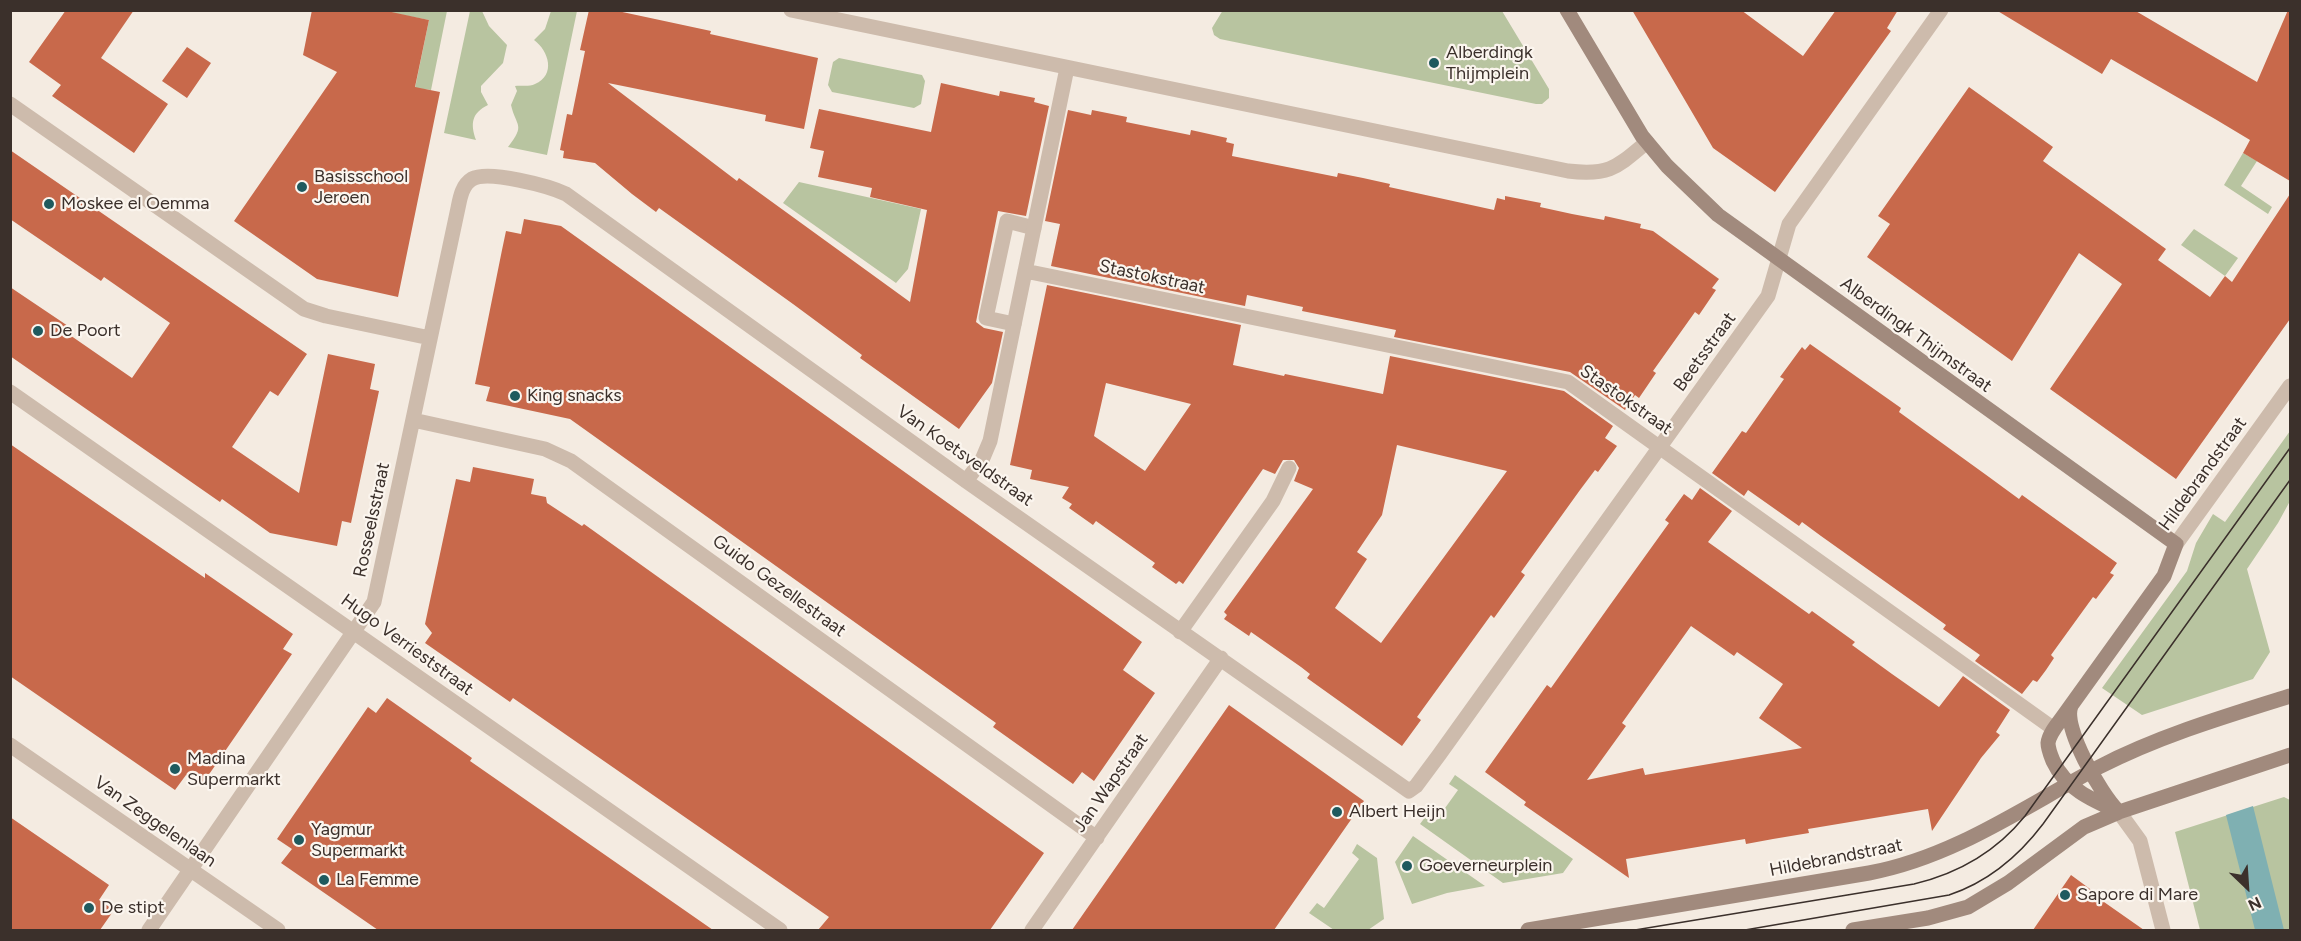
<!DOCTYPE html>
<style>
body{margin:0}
#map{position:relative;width:2301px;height:941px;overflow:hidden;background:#f4ebe1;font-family:Figtree,sans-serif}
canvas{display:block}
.frame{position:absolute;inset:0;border:12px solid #3b302b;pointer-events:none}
.north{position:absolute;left:2217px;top:857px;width:60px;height:60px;-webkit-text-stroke:4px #fbf5ee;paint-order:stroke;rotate:155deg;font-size:16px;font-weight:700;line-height:24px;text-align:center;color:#3b302b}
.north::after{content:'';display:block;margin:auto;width:21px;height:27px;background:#3b302b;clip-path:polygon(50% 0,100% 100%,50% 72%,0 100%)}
</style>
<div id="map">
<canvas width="2301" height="941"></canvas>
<div class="frame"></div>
<div class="north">N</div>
</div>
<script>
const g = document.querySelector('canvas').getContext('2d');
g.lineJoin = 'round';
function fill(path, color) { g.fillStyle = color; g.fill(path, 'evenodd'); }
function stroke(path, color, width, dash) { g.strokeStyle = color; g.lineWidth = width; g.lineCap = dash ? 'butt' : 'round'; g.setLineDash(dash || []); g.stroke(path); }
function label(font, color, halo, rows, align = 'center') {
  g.font = font + ' Figtree,sans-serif'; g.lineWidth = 4.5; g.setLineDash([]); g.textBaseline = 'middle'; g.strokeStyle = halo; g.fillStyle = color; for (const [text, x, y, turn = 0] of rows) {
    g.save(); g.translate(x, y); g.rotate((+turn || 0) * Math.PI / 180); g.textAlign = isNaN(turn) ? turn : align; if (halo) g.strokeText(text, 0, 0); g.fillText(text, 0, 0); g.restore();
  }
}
fill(new Path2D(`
 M1223 10 1502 11 1549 89V98L1542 104H1536L1220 39 1214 35 1212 28Z
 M382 11H447L431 90 415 88 429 20Z
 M470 11H482L489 26 507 45 503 63 481 86V92L488 105C472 113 470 123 476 140L444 133Z
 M551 11H577L547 155 508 147C526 124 516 127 511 105L517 91 515 86C521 85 529 87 535 84 556 75 549 51 534 40L545 29Z
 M839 58 922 75 925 81 921 104 914 108 832 92 828 85 833 62Z
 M2243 153 2257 161 2241 186 2272 207 2268 214 2224 185Z
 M799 182 921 209 908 269 896 283 783 203Z
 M2194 229 2238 258 2225 276 2181 245Z
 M2290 431V501L2278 523 2247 569 2270 652 2253 679 2142 715 2102 688 2187 571 2196 543 2213 514 2225 522Z
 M1455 775 1573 859 1563 873 1503 883 1420 824 1426 816 1435 822 1458 790 1449 784Z
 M2284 797 2290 800V930H2200L2175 832Z
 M1413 836 1485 886 1447 893 1412 904 1395 862Z
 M1357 844 1377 858 1384 919 1368 930H1334L1309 913 1317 903 1324 908 1359 859 1352 853Z`), '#b8c4a0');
fill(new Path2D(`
 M2253 806 2284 930H2255L2226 815Z`), '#7fb0b2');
fill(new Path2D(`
 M66 10H134L101 58 168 104 134 153 52 96 61 85 29 62Z
 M312 10H382L429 20 415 87 440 92 398 297 317 279 234 221 337 72 303 55Z
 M589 10H613L711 31 710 34 818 58 804 129 765 121 766 115 608 83 737 181 739 178 910 302 927 210 870 197 872 188 818 177 824 151 810 148 819 109 931 132 941 83 999 96 1000 91 1035 98 1034 102 1049 106 1026 216 998 211 976 322 984 328 1003 332 992 383 959 429 860 358 862 355 793 304 659 208 656 212 632 194 595 163 563 158 564 151 560 150 567 114 572 115 585 51 580 50Z
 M1632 10H1741L1803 56 1836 10H1898L1887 28 1891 31 1775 192 1713 148Z
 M1996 10H2134L2257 82 2288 10H2290V181L2243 153 2250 140 2215 119 2111 59 2102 74Z
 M187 47 211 63 187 98 162 81Z
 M1969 87 2053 147 2043 161 2166 249 2158 260 2210 297 2225 276 2232 282 2290 194V319L2176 479 2050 389 2122 284 2079 253 2012 361 1867 257 1890 224 1878 216Z
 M1068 110 1091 115 1092 110 1127 117 1126 122 1190 135 1191 130 1227 138 1226 142 1234 144 1232 156 1337 177 1338 173 1363 178 1390 184 1389 187 1494 210 1497 198 1505 200V196L1541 203 1540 207 1572 214 1604 220 1605 216 1641 224 1640 228 1653 231 1719 279 1712 288 1716 290 1699 315 1695 312 1653 371 1656 373 1639 398 1635 395 1625 410 1570 372 1394 337 1396 330 1302 311 1303 307 1247 295 1245 306 1051 266 1060 224 1045 221Z
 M10 150 307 354 278 396 270 391 232 447 299 493 328 354 375 364 370 389 379 391 351 523 342 521 337 546 270 533 222 499 220 502 10 356V287L68 326 64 331 132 378 170 323 104 277 101 281 10 219Z
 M524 219 561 226 1142 642 1123 670 1155 693 1094 781 1082 772 1073 784 993 727 996 723 570 419 486 401 490 387 475 384 502 250 506 231 521 234Z
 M1047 285 1241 325 1233 365 1284 376 1285 374 1383 394 1390 356 1564 391 1613 426 1605 438 1617 446 1598 472 1595 470 1580 490 1521 572 1525 575 1494 618 1491 615 1417 717 1421 720 1402 746 1307 678 1310 674 1301 667 1251 632 1249 636 1224 619 1227 615 1224 612 1313 489 1294 481 1299 468 1294 460H1283L1275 474 1263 469 1183 584 1179 581 1176 584 1152 567 1155 563 1096 521 1093 525 1069 508 1072 504 1062 498 1069 487 1030 479 1032 470 1010 465ZM1106 383 1191 404 1145 471 1094 436ZM1397 445 1507 471 1381 643 1335 608 1367 559 1357 552 1382 515Z
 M1810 344 1901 408 1899 412 1989 477 2019 499 2022 495 2117 563 2110 573 2114 575 2096 599 2093 597 2051 655 2054 658 2046 670 2037 682 2033 680 2022 694 1975 661 1980 655 1943 629 1946 625 1821 536 1802 522 1799 526 1748 490 1744 496 1712 473 1742 431 1746 433 1784 379 1780 377 1802 347 1805 350Z
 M10 444 205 578V573L293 634 283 649 292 654 201 786 186 775 175 790 10 676Z
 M473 467 534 479 531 494 546 497 547 503 582 526 584 524 1044 853 990 930H818L829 917 513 698 510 702 425 643 432 633 425 624 456 479 470 482Z
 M1700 488 1732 511 1708 542 1809 614 1812 611 1855 642 1852 645 1892 674 1939 707 1963 676 2010 710 1996 732 2000 735 1981 758 1932 831 1928 809 1808 829 1809 833 1773 839 1746 844 1745 839 1626 859 1629 878 1524 805 1526 802 1485 772 1547 685 1551 688 1610 605 1669 523 1665 520 1684 494 1692 500ZM1691 626 1734 656 1737 652 1783 684 1759 718 1802 748 1645 775 1643 768 1587 780 1626 726 1622 723Z
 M387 698 472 758 470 761 713 930H378L281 863 292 849 277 839 368 707 376 713Z
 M1229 705 1364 801 1274 930H1072Z
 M10 817 109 885 99 900 114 910 100 930H10Z
 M2071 875 2105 900 2104 902 2144 930H2033Z`), '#c8694b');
stroke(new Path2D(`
 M1014 324 986 318 1007 221 1034 228`), '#cdbbac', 15);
stroke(new Path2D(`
 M791 10 1568 171C1610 176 1617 167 1647 142
 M10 104 304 309 326 316 430 338
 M1025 271 1568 382 2054 729
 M10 392 780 930
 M413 420 545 449 571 461 1097 838
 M966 481 982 460 990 441 1067 68
 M2176 544 2290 386
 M1180 632 1273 501 1289 468
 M10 745 278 930
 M2119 812 2140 841 2163 930
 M149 930 374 602 458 208C460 198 462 185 472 179 489 170 549 186 566 194L966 481 1409 791 1416 786 1439 755 1768 296 1789 224 1941 10
 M1032 930 1221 658`), '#cdbbac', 15);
stroke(new Path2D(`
 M1567 10 1642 136 1667 166 1718 215 2176 544 2164 576 2062 718C2057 725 2049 734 2048 743 2048 749 2051 756 2053 761 2066 789 2092 800 2119 812
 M2071 706C2062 727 2101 794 2117 810
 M1528 930 1869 873C1954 857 2024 807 2099 767 2159 736 2226 716 2290 696
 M1853 930 1928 918 1968 907 2008 883 2084 827 2119 812 2290 755`), '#a18a7d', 15);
stroke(new Path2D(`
 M1635 930 1914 884C1960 873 1996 852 2025 816L2290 448
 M1745 930 1949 895C1988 882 2018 857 2043 824L2290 480`), '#3b302b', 1.5);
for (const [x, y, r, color] of [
 [1434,63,6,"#1f5a5e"],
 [302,187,6,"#1f5a5e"],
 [49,204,6,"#1f5a5e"],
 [38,331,6,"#1f5a5e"],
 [515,396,6,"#1f5a5e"],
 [175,769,6,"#1f5a5e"],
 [1337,812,6,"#1f5a5e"],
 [299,840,6,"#1f5a5e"],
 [1407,866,6,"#1f5a5e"],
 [324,880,6,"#1f5a5e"],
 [2065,895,6,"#1f5a5e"],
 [89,908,6,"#1f5a5e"]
]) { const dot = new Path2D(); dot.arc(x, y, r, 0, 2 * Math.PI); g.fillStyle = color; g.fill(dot); stroke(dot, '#fbf5ee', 2); }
label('18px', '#3b302b', '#fbf5ee', [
 ["Alberdingk",1446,53],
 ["Thijmplein",1446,74],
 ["Basisschool",314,177],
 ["Jeroen",314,198],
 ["Moskee el Oemma",61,204],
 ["De Poort",50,331],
 ["King snacks",527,396],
 ["Madina",187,759],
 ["Supermarkt",187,780],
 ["Albert Heijn",1349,812],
 ["Yagmur",311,830],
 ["Supermarkt",311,851],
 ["Goeverneurplein",1419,866],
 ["La Femme",336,880],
 ["Sapore di Mare",2077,895],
 ["De stipt",101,908]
], 'left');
label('18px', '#3b302b', '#fbf5ee', [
 ["Stastokstraat",1152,277,12],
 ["Alberdingk Thijmstraat",1916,335,36],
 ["Beetsstraat",1705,352,-54],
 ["Stastokstraat",1626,400,35],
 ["Van Koetsveldstraat",965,456,35],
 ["Hildebrandstraat",2203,474,-54],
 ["Rosseelsstraat",372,520,-78],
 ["Guido Gezellestraat",779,586,36],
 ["Hugo Verrieststraat",407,645,36],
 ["Jan Wapstraat",1111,783,-55],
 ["Van Zeggelenlaan",155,822,35],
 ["Hildebrandstraat",1836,858,-11]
]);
</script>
